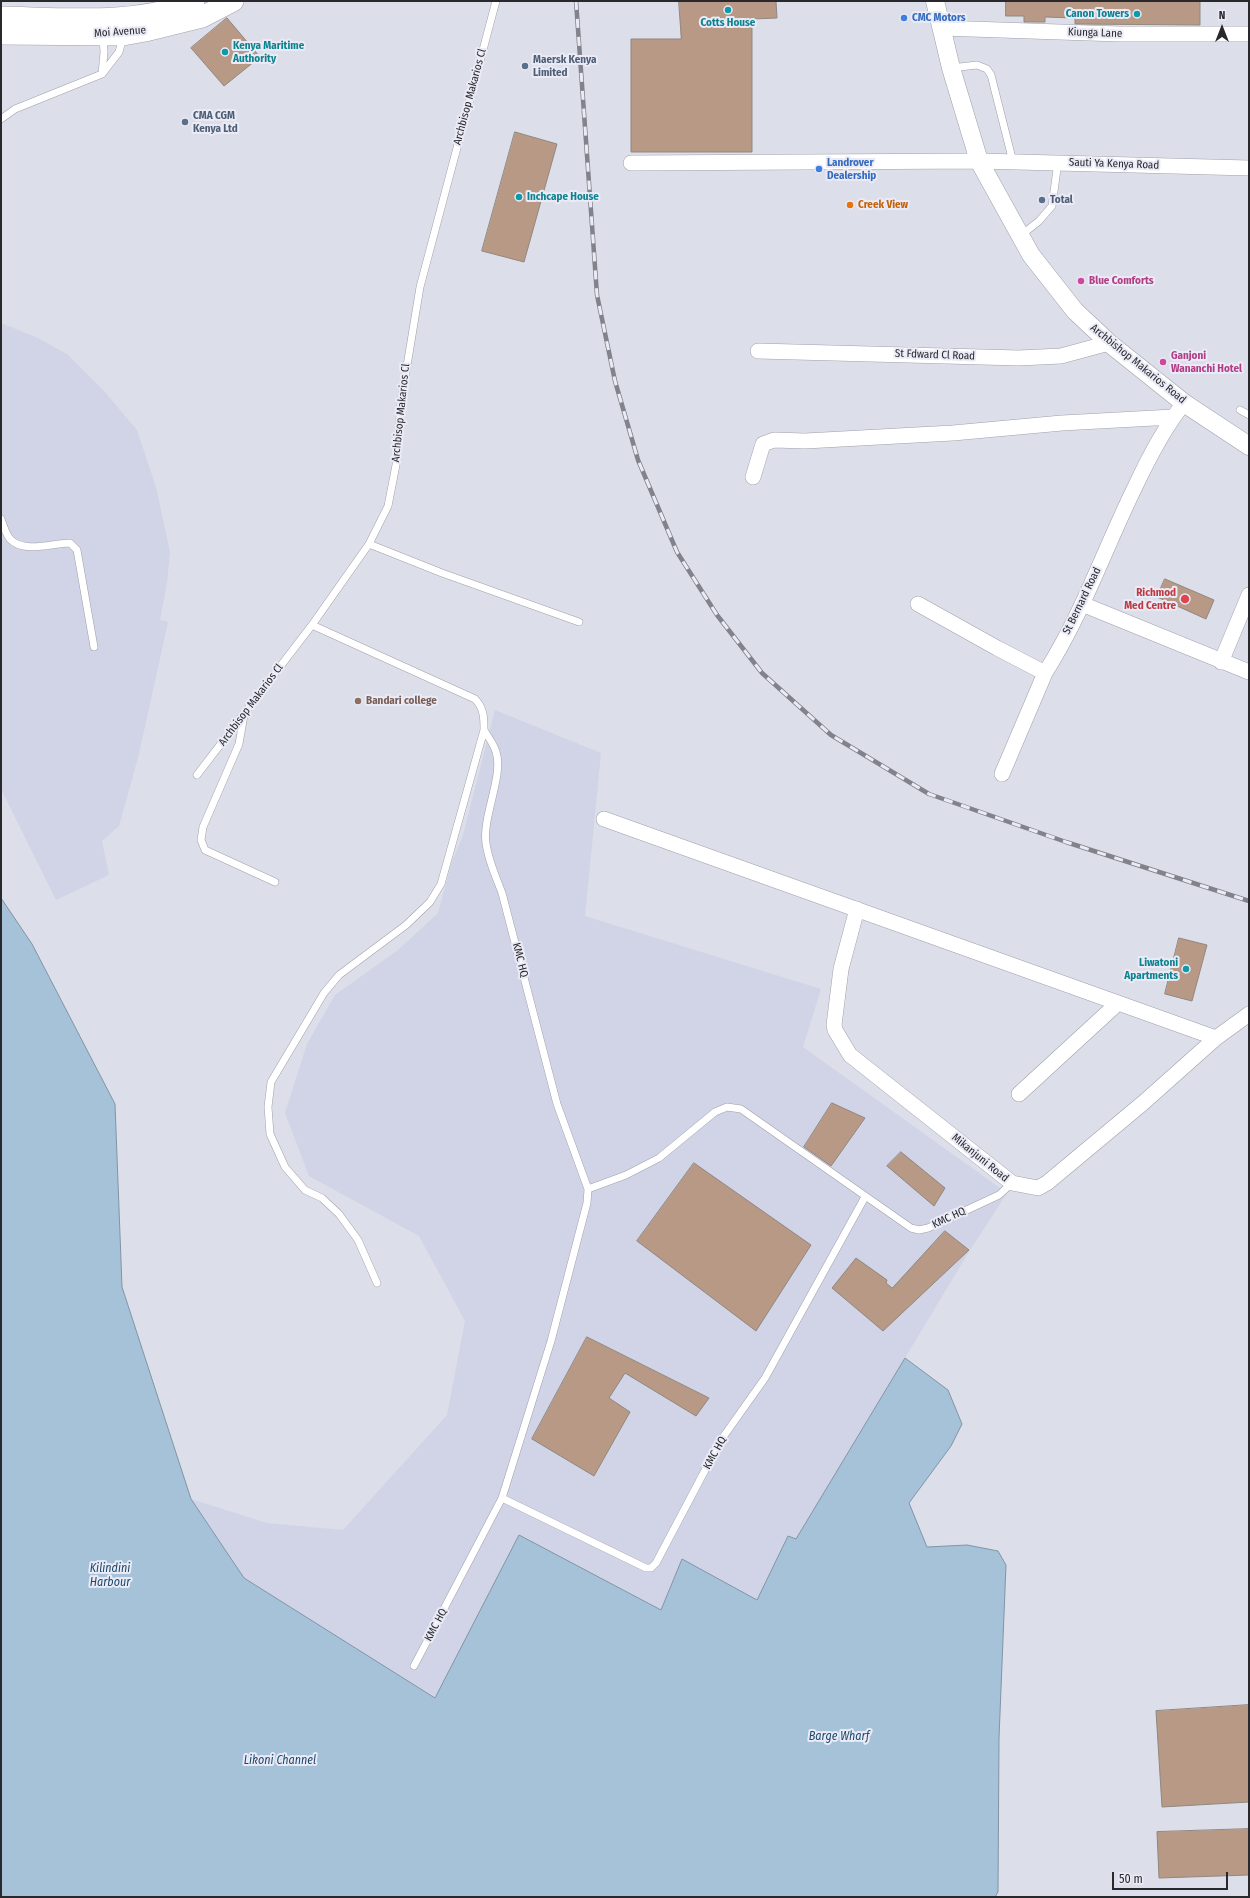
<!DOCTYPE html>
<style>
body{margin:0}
#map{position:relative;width:1250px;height:1898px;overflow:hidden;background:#dcdee9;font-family:"Fira Sans Condensed",sans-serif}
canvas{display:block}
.frame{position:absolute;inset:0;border:2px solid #29292d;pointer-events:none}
.north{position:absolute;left:1202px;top:8px;width:40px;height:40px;-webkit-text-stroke:3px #eaebf6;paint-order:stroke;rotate:0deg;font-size:11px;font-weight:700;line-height:16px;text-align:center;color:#29292d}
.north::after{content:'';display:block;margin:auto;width:14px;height:18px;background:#29292d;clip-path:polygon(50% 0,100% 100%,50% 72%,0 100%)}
.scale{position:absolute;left:1112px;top:1872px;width:116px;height:18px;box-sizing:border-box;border:2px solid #29292d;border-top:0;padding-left:5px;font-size:12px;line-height:14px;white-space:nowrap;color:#29292d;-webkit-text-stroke:3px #eaebf6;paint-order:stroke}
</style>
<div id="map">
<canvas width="1250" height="1898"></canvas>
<div class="frame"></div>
<div class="north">N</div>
<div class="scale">50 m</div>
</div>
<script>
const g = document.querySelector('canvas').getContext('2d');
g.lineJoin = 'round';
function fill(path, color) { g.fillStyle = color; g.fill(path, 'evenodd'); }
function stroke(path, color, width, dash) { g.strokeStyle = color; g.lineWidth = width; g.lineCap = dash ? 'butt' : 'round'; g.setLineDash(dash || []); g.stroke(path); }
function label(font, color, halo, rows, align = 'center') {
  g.font = font + ' "Fira Sans Condensed",sans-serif'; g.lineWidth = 4; g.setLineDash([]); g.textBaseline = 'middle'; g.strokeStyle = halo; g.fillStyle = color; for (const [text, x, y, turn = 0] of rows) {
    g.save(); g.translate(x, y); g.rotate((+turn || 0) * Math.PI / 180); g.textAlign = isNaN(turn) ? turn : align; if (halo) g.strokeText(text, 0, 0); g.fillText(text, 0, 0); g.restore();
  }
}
fill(new Path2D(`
 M1 323 36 337 67 354 105 392 137 430 156 487 170 552 167 583 160 620 168 622 139 754 119 826 102 841 109 875 56 900 1 789Z
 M495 710 601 753 585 916 821 989 803 1047 1007 1193 967 1255 796 1539 788 1536 757 1600 682 1559 661 1610 519 1536 436 1698 244 1578 191 1499 267 1523 343 1530 447 1415 465 1321 419 1236 309 1176 285 1113 307 1044 335 995 398 950 438 913 452 862 463 835Z`), '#d1d4e6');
const water = new Path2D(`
 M1 898 32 944 115 1104 122 1287 191 1499 244 1578 435 1698 519 1535 661 1610 682 1559 757 1600 788 1536 796 1539 905 1358 948 1390 962 1424 951 1446 909 1503 927 1547 967 1545 998 1551 1006 1565 999 1738 998 1892 995 1897H1Z`);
fill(water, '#a5c2d9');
stroke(water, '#8094a5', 1);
const building = new Path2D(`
 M679 1H776L777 18 752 19V152H631V39H681Z
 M1006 1H1200V25L1075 24V18L1045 17V22H1024V16H1006Z
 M227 18 260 57 224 86 191 48Z
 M515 132 557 144 524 262 482 251Z
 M1165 579 1214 600 1206 619 1157 597Z
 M1179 938 1207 945 1192 1001 1165 994Z
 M832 1103 865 1118 831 1166 804 1147Z
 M901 1152 945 1188 934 1206 887 1166Z
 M694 1163 811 1245 756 1331 637 1241Z
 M945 1231 969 1250 883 1331 832 1288 856 1258 887 1280 886 1283 892 1288Z
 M587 1337 709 1398 696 1416 625 1373 609 1398 630 1412 594 1476 532 1439Z
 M1249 1705V1802L1162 1807 1156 1711Z
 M1249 1829V1875L1159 1878 1157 1832Z`);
fill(building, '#b79985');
stroke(building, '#908781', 1);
const service = new Path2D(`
 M951 68 977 65 987 69 991 75 1013 162
 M102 74 104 52 103 36
 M1 119 15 109 102 74 119 52 123 37
 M1020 236 1039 221 1052 206 1058 162
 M1240 410 1249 415
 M1 519C3 525 6 534 10 539 24 554 53 543 70 543L77 550 94 647
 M369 544 442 573 579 622
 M312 625 475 699C484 708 484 718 484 730L441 884 430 902 406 925 339 975 324 993 271 1082 268 1107 270 1134 285 1167 305 1190 322 1198 339 1214 358 1240 377 1283
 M244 715 239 744 203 827 201 840 205 850 275 882
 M197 775 312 625 369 544 388 506 396 465 401 402 420 287 496 1
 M588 1189 626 1175 659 1158 715 1112 727 1107 741 1109 911 1228 919 1230 928 1228 999 1195 1012 1183
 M502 1498 646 1568H651L656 1563 721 1440 765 1378 865 1197
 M414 1666 502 1498 551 1341 587 1203 588 1189 557 1104 502 893C496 877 488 860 486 843 482 817 504 775 496 752 494 744 488 737 484 730`);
const minor = new Path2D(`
 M941 28 1119 34H1249
 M631 163 979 161 1249 168
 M758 351 1019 358 1061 356 1109 343
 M753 477 763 444 774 440 805 441 953 433 1062 423 1173 417
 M918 604 997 648 1045 673C1082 615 1105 548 1135 487 1149 457 1164 428 1184 403
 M1082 604 1249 672
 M1221 662 1249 595
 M1002 774 1045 673
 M604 819 1216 1038
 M857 909 841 969 834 1025 835 1030 850 1055 1012 1183 1038 1188 1047 1183 1143 1103 1216 1038 1249 1014
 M1019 1094 1118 1003`);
const tertiary = new Path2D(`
 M935 1 951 68 979 161 1031 255 1075 311 1109 343 1184 403 1249 446`);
const secondary = new Path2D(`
 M1 17C60 18 140 26 194 1
 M1 34 123 35 145 31 202 17 233 1`);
stroke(service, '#9fa0aa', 8);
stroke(minor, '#9fa0aa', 16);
stroke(tertiary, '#9fa0aa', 19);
stroke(secondary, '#9fa0aa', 22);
stroke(service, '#fff', 7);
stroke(minor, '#fff', 15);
stroke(tertiary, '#fff', 18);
stroke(secondary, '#fff', 21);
const rail = new Path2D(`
 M576 1 597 295 615 381 638 460 677 552 717 615 762 673 831 735 929 794 1066 842 1249 901`);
stroke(rail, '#81828a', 4.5);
stroke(rail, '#eaebf6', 3, [9]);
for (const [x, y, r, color] of [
 [728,10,4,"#0f9aa8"],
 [1137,14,4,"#0f9aa8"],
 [904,18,4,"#3f7fe0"],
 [225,52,4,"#0f9aa8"],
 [525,66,4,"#5c6f8a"],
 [185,122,4,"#5c6f8a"],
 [819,169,4,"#3f7fe0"],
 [519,197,4,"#0f9aa8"],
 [1042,200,4,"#5c6f8a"],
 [850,205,4,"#e8710a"],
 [1081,281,4,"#d1479c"],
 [1163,362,4,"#d1479c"],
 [1185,599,5,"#e0444e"],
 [358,701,4,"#8d6e63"],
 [1186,969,4,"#0f9aa8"]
]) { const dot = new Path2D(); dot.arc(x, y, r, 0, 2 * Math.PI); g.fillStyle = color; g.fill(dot); stroke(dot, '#eaebf6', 1.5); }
label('bold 11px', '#0d838f', '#eaebf6', [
 ["Canon Towers",1129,14],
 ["Cotts House",728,23,"center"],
 ["Kenya Maritime",233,46,"left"],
 ["Authority",233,59,"left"],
 ["Inchcape House",527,197,"left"],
 ["Liwatoni",1178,963],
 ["Apartments",1178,976]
], 'right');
label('bold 11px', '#366cbe', '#eaebf6', [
 ["CMC Motors",912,18],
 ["Landrover",827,163],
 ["Dealership",827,176]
], 'left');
label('11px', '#29292d', '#eaebf6', [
 ["Moi Avenue",120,32,-4],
 ["Kiunga Lane",1095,33,2],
 ["Archbisop Makarios Cl",470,97,-75],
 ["Sauti Ya Kenya Road",1114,164,2],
 ["St Fdward Cl Road",935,355,2],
 ["Archbishop Makarios Road",1138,364,39],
 ["Archbisop Makarios Cl",401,413,-84],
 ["St Bernard Road",1082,601,-64],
 ["Archbisop Makarios Cl",251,705,-53],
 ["KMC HQ",520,960,76],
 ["Mikanjuni Road",980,1158,39],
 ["KMC HQ",949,1218,-25],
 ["KMC HQ",715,1453,-61],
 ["KMC HQ",436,1625,-62]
]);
label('bold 11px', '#4e5e75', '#eaebf6', [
 ["Maersk Kenya",533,60],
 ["Limited",533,73],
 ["CMA CGM",193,116],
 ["Kenya Ltd",193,129],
 ["Total",1050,200]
], 'left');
label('bold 11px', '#c56008', '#eaebf6', [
 ["Creek View",858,205]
], 'left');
label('bold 11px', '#b23c85', '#eaebf6', [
 ["Blue Comforts",1089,281],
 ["Ganjoni",1171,356],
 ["Wananchi Hotel",1171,369]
], 'left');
label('bold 11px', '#be3a42', '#eaebf6', [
 ["Richmod",1176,593],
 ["Med Centre",1176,606]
], 'right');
label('bold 11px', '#785e54', '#eaebf6', [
 ["Bandari college",366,701]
], 'left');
label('italic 12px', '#1a486a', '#eaebf6', [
 ["Kilindini",110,1569],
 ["Harbour",110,1583],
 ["Barge Wharf",839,1737],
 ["Likoni Channel",280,1761]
]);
</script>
